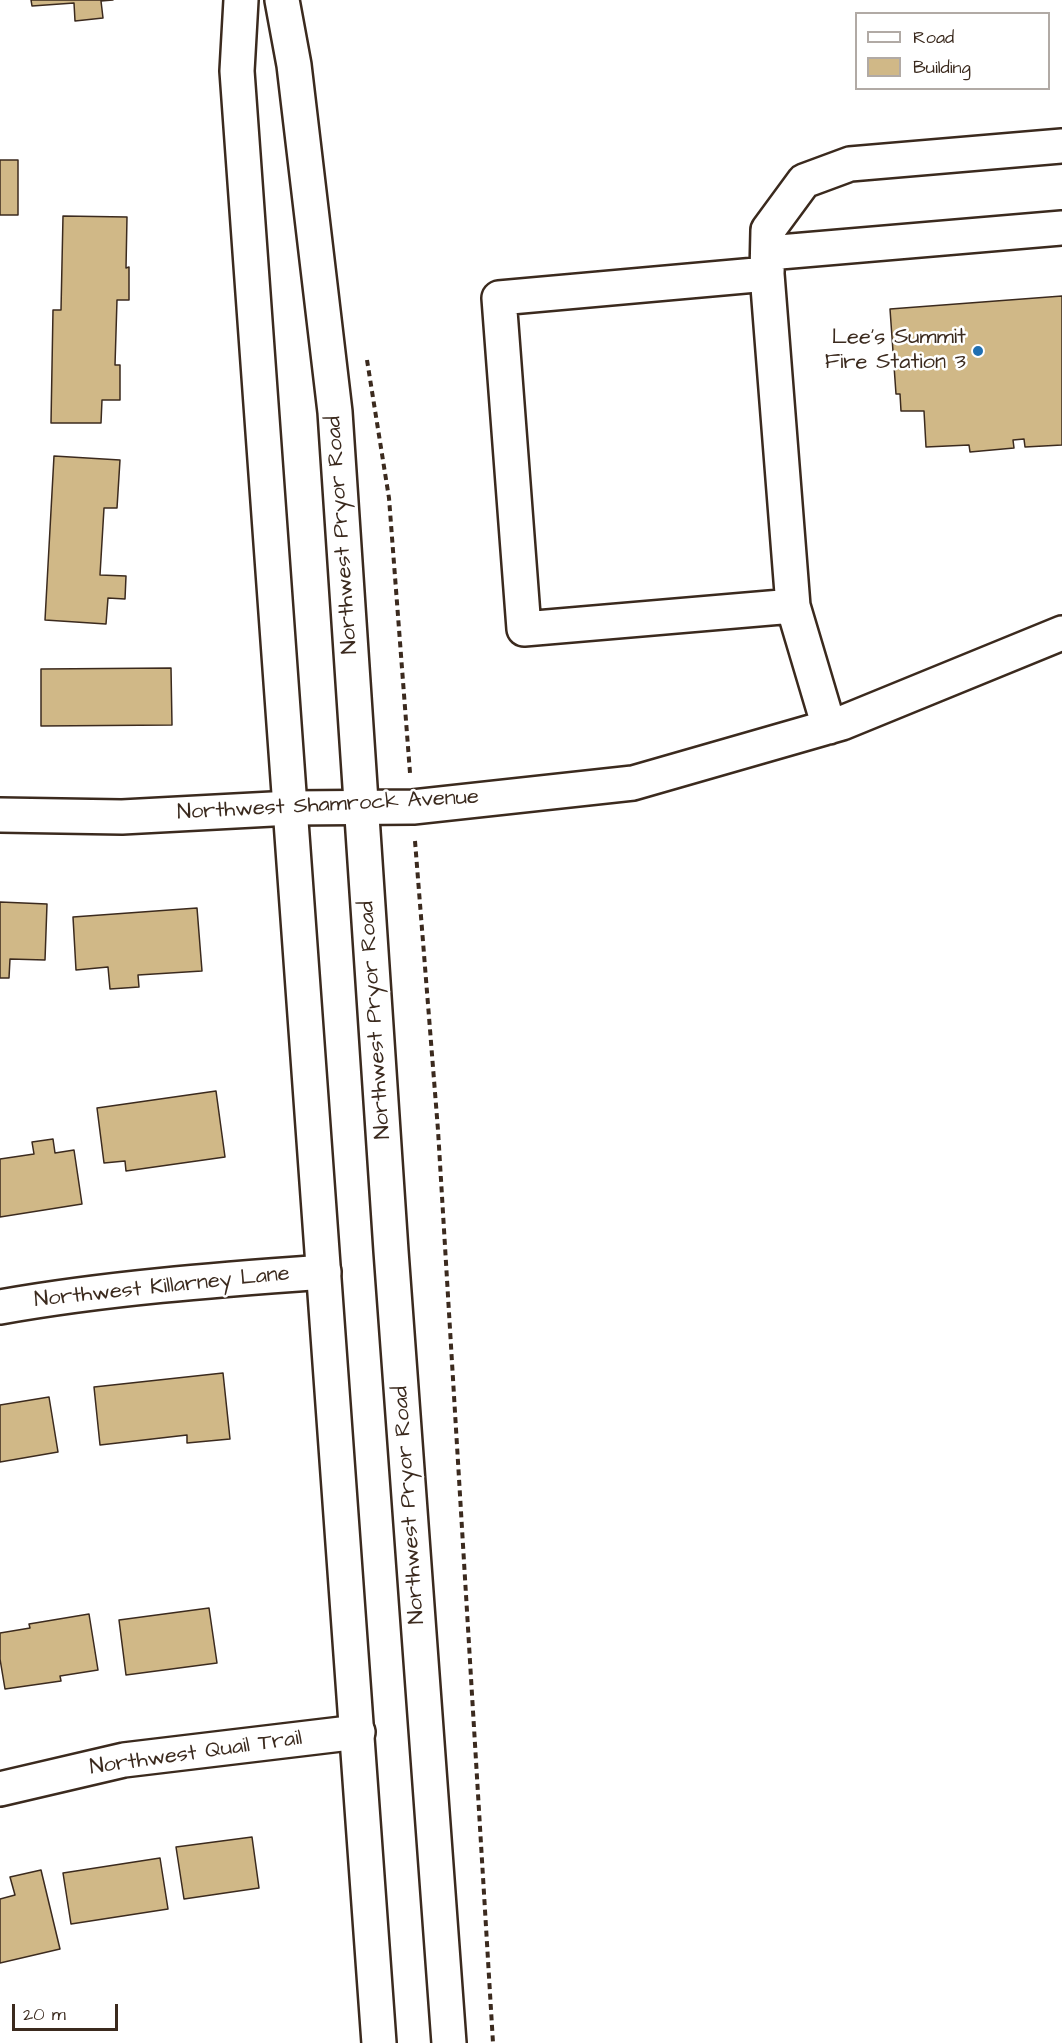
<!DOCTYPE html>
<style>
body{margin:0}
#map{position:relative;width:1062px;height:2043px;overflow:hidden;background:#fff;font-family:"Architects Daughter",sans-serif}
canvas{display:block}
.legend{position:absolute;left:855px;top:12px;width:195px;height:78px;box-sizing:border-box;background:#fff;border:2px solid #b1aaa5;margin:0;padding:8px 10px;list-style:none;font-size:18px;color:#3b2a1e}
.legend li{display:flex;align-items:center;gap:12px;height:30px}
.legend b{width:30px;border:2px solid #b1aaa5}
.scale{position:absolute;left:12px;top:2004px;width:106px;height:27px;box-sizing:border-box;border:3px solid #3b2a1e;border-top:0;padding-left:8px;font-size:18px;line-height:21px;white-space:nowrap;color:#3b2a1e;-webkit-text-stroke:4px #fff;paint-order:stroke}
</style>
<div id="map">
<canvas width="1062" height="2043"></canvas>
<ul class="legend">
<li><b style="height:8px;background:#fff"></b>Road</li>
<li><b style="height:16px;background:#d0b887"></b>Building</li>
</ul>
<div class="scale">20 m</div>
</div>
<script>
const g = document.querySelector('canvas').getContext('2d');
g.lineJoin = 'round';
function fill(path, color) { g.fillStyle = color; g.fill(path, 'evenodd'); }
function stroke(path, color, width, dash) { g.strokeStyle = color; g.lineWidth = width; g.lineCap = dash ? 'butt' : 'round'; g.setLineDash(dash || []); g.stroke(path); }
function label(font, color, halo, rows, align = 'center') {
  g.font = font + ' "Architects Daughter",sans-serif'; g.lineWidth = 5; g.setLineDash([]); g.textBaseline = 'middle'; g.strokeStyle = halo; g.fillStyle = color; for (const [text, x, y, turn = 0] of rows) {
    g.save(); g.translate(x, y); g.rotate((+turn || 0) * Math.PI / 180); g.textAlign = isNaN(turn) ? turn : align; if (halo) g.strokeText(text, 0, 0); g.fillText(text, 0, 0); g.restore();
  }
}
const building = new Path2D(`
 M31 0H113L101 1 103 18 75 21 74 3 32 6Z
 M0 160H18V215H0Z
 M63 216 127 217 126 268 129 267V300H117L115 365H120V400H102L101 423H51L53 310H61Z
 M1062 296V445L1025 447 1024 439 1013 440 1014 448 970 452 969 445 926 447 924 411H901L900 394H896L890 309Z
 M54 456 120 460 117 508H104L100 575 126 576 125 599 108 598 106 624 45 620Z
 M171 668 172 725 41 726V669Z
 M0 902 47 904 45 960 10 959 9 978H0Z
 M197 908 202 971 138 975 139 987 110 989 108 967 76 970 73 917Z
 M216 1091 225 1157 126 1171 125 1161 104 1163 97 1108Z
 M53 1139 55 1153 74 1150 82 1204 0 1217V1159L34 1154 32 1142Z
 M223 1373 230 1439 187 1443V1435L100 1445 94 1387Z
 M49 1397 58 1452 0 1462V1405Z
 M209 1608 217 1663 126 1675 119 1620Z
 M89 1614 98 1670 60 1676 61 1681 5 1689 0 1659V1633L30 1628 29 1624Z
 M252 1837 259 1888 184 1899 176 1847Z
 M160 1858 168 1909 71 1924 63 1873Z
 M41 1870 60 1949 0 1963V1899L15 1895 10 1877Z`);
fill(building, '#d0b887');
stroke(building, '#3b2a1e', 1.5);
const minor = new Path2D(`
 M768 253 1062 228
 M767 274 499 298 524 629 793 606
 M829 727 793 606 767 274 768 230 804 181 850 164 1062 146
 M0 815 122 817 291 808 413 807 633 783 842 723 1062 633
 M0 1307C107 1288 215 1280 324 1272
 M0 1789 124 1760 358 1732`);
const major = new Path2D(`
 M241 0 237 71 379 2043
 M282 0 294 65 335 412 391 1251 449 2043`);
stroke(minor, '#3b2a1e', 38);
stroke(major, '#3b2a1e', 38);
stroke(new Path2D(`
 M367 360 389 498 410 773
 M415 841 438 1130 493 2043`), '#3b2a1e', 4, [6, 4.5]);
stroke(minor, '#fff', 33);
stroke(major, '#fff', 33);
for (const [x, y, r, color] of [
 [978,351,6,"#1f6fb2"]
]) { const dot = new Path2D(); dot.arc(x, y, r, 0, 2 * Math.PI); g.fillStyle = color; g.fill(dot); stroke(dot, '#fff', 2); }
label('22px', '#3b2a1e', '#fff', [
 ["Lee's Summit",966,338],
 ["Fire Station 3",966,363]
], 'right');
label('22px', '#3b2a1e', '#fff', [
 ["Northwest Pryor Road",343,535,-94],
 ["Northwest Shamrock Avenue",328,806,-3],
 ["Northwest Pryor Road",376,1020,-94],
 ["Northwest Killarney Lane",162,1288,-6],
 ["Northwest Pryor Road",410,1505,-94],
 ["Northwest Quail Trail",196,1754,-8]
]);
</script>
